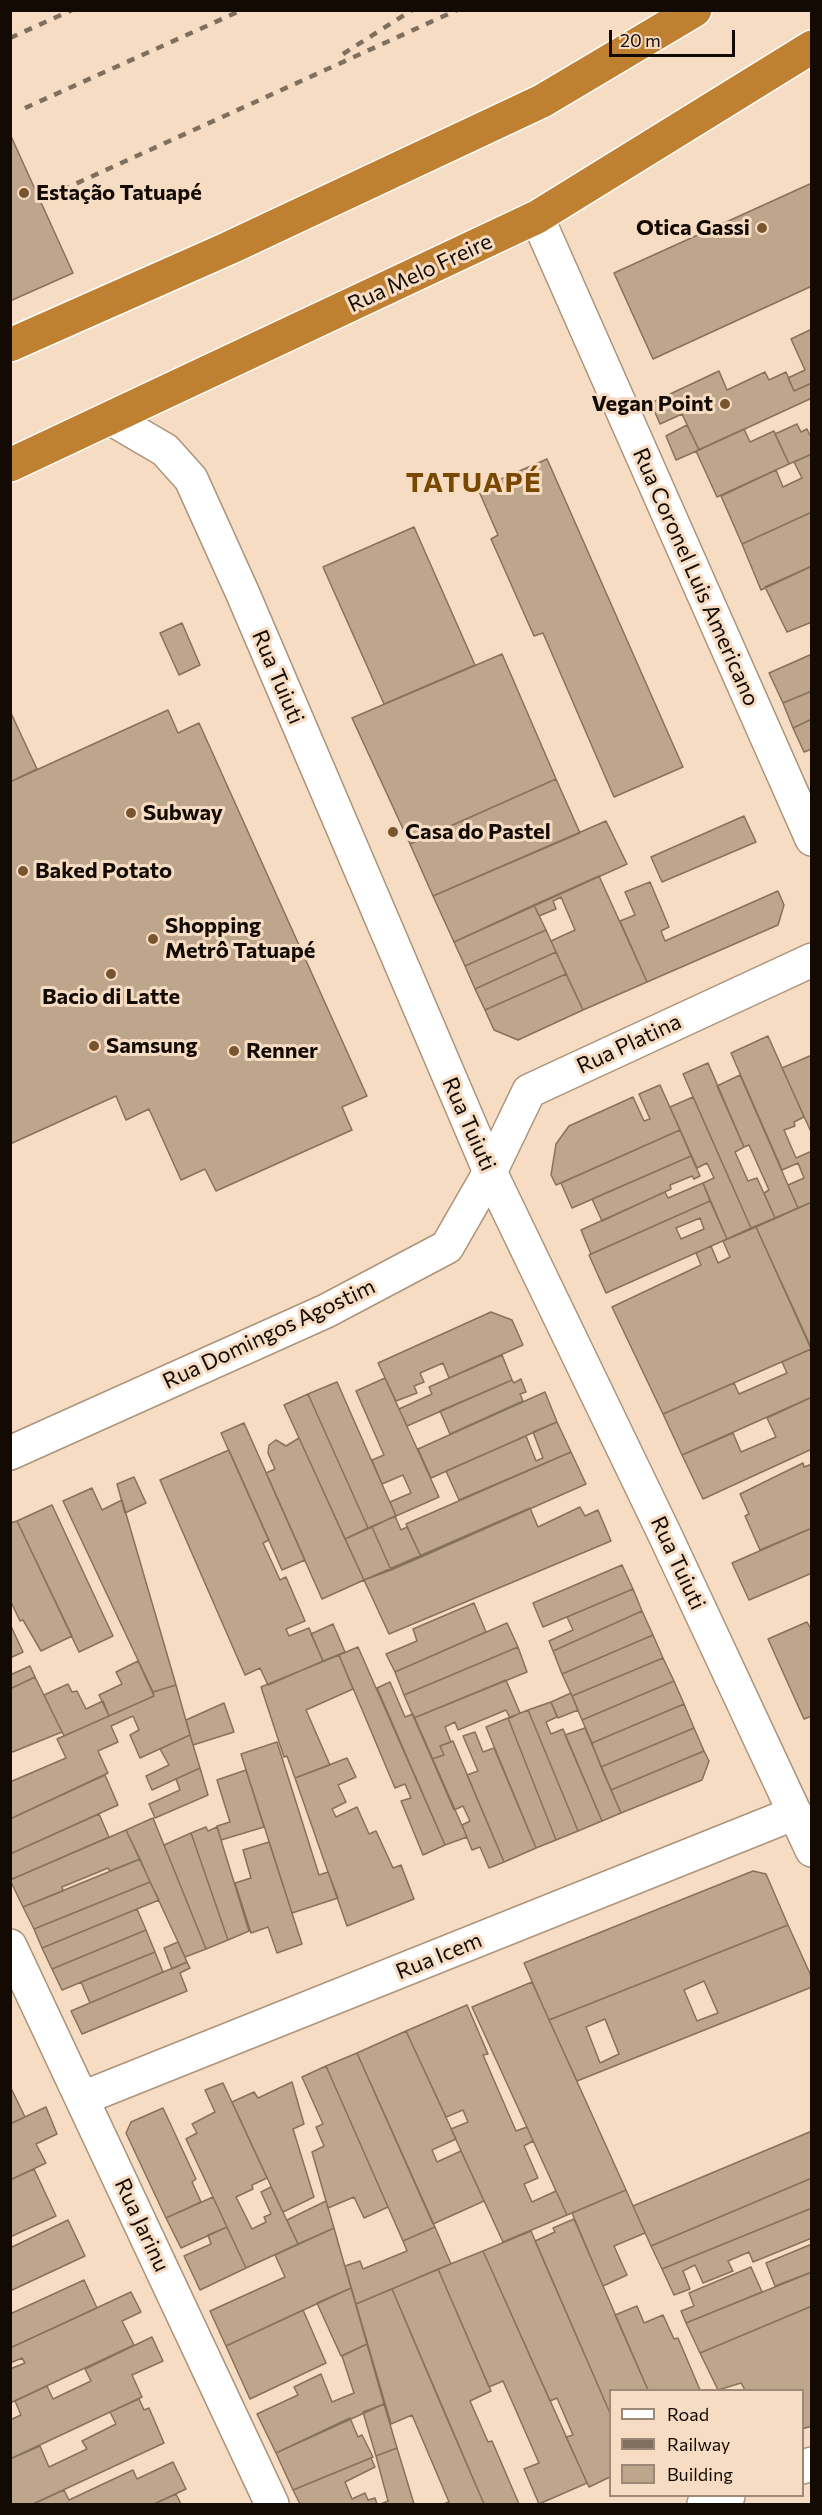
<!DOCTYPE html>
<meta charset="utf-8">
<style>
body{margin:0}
#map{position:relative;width:822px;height:2515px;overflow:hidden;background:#f6dcc2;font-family:Commissioner,sans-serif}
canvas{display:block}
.frame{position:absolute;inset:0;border:12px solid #130b03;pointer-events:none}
.legend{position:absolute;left:609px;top:2389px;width:195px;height:108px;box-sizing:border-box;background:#f6dcc2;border:2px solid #9b8876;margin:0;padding:8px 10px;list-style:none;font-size:18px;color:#130b03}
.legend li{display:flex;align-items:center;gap:12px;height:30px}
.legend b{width:30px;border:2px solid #9b8876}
.scale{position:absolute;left:609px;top:30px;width:126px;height:27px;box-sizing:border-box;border:3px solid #130b03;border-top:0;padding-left:8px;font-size:18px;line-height:21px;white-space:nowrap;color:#130b03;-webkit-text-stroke:4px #f6dcc2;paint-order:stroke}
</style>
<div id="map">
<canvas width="822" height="2515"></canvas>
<div class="frame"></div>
<ul class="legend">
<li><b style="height:8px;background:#fff"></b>Road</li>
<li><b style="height:8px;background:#7f6f5e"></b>Railway</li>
<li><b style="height:16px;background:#bea68c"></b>Building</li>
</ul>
<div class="scale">20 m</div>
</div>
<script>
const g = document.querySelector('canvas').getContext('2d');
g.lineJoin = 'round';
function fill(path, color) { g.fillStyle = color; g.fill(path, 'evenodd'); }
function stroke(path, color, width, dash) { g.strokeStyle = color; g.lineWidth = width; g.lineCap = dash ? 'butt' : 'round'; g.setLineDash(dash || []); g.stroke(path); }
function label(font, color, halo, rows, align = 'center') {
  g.font = font + ' Commissioner,sans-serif'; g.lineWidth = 6; g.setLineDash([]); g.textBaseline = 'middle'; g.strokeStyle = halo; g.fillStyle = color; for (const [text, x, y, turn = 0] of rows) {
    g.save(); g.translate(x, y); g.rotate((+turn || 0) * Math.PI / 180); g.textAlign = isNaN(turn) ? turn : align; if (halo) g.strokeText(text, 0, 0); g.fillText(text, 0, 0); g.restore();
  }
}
const building = new Path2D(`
 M10 134 73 273 10 301Z
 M812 183V286L653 359 614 273Z
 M812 329V383L794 391 788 378 805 370 791 339Z
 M719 371 727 390 765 372 769 380 786 372 794 391 812 383V398L699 450 682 414 660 424 651 403Z
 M797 424 801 432 807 429 812 439V454L789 464 775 434Z
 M687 425 699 450 676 460 666 436Z
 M744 429 750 442 774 431 789 464 717 497 696 451Z
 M812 454V512L742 544 721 496 776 470 783 487 802 478 794 462Z
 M547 459 683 767 614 797 543 633 534 636 491 539 498 535 478 489Z
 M812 512V566L761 590 742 544Z
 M414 527 475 665 384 704 323 567Z
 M812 566V622L787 632 765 587Z
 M182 623 200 665 179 675 160 633Z
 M502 654 556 779 410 844 352 718Z
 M812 654V691L783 703 769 673Z
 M812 691V719L793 728 783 703Z
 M168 710 178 733 199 723 367 1096 342 1107 352 1130 216 1191 205 1169 181 1180 149 1109 126 1120 116 1096 10 1144V782Z
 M10 711 37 769 10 782Z
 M812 719V749L804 752 793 728Z
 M556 779 580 833 433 896 410 844Z
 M744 816 756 842 662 882 651 857Z
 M606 821 627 864 454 942 433 896Z
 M599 876 647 982 583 1010 551 941 575 930 561 897 553 901 556 909 539 916 534 905Z
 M650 882 669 927 661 931 665 941 778 891 784 905 778 925 647 982 620 921 635 915 625 892Z
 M534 905 546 930 465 966 454 942Z
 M546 930 556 952 475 989 465 966Z
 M556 952 566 974 485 1010 475 989Z
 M566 974 583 1010 518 1040 494 1030 485 1010Z
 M768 1036 804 1117 794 1122 795 1126 784 1130 796 1158 812 1151V1202L798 1208 788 1185 804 1178 798 1163 782 1170 731 1053Z
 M812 1055V1134L782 1068Z
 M708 1063 744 1147 735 1152 748 1181 757 1178 775 1218 751 1228 683 1074Z
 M740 1075 798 1208 775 1218 764 1193 769 1190 749 1145 744 1147 717 1086Z
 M660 1085 680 1130 556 1185 551 1175 556 1144 569 1126 633 1097 644 1121 650 1119 639 1094Z
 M693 1097 751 1228 727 1239 703 1183 714 1178 707 1163 697 1168 670 1107Z
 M680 1130 691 1156 572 1208 561 1183Z
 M691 1156 700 1176 694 1179 692 1176 670 1185 671 1189 602 1221 592 1199Z
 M703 1183 710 1201 591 1254 581 1230 665 1192 668 1198Z
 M710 1201 727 1239 606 1293 589 1255ZM700 1218 704 1229 681 1239 676 1228Z
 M812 1202V1344L810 1345 756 1227Z
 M756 1227 811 1349 663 1414 612 1307 701 1265 696 1253 711 1246 718 1263 730 1257 723 1241Z
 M491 1312 512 1320 523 1345 449 1378 443 1363 420 1373 424 1382 414 1386 417 1393 396 1401 378 1363Z
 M811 1349 812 1397 682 1455 663 1414 734 1383 739 1394 787 1373 782 1362Z
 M502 1355 512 1380 407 1426 399 1409 432 1394 429 1387Z
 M385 1378 439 1497 396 1516 390 1502 411 1493 403 1475 382 1484 372 1460 384 1455 356 1391Z
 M521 1379 526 1392 520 1394 523 1401 450 1434 440 1411 512 1380 514 1383Z
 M337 1382 396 1516 368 1528 308 1394Z
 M545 1392 557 1422 431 1478 418 1449Z
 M308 1394 368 1528 345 1539 284 1405Z
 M812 1397V1449L703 1499 682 1455 733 1433 741 1452 776 1437 767 1418Z
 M557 1422 571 1452 459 1500 446 1471 526 1436 536 1461 543 1458 533 1432Z
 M244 1423 305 1560 282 1570 221 1433Z
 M299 1438 364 1580 322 1599 266 1473 275 1469 268 1453 269 1445 276 1440 286 1446Z
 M229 1450 269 1540 263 1543 280 1580 286 1577 305 1621 286 1629 289 1636 309 1628 323 1661 268 1685 260 1668 245 1675 160 1480Z
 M571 1452 586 1484 421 1557 406 1524Z
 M803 1463 804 1467 812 1464V1528L760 1550 745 1516 749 1514 740 1494Z
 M134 1477 146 1503 125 1513 117 1484Z
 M92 1488 102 1510 122 1500 176 1685 153 1692 63 1501Z
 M52 1505 113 1636 79 1652 17 1521Z
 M580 1507 585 1516 598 1510 611 1541 389 1634 364 1580 530 1508 538 1527Z
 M395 1516 401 1530 407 1527 421 1557 391 1570 372 1527Z
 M17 1521 72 1636 41 1651 23 1620 20 1621 10 1600V1523Z
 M372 1527 391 1570 364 1580 345 1539Z
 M812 1528V1573L749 1600 732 1563Z
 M622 1565 633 1589 543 1627 533 1603Z
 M633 1589 642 1611 553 1651 549 1641 573 1630 567 1617Z
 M474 1603 486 1632 395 1672 386 1654 417 1641 413 1629Z
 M642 1611 653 1635 562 1674 553 1651Z
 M807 1622 812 1631V1716L804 1719 768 1639Z
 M507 1623 518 1647 404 1695 395 1672Z
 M10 1624 23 1652 10 1658Z
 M333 1624 345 1652 323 1661 311 1634Z
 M653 1635 663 1658 572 1696 562 1674Z
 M358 1647 445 1845 423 1855 401 1801 411 1798 405 1784 395 1788 339 1655Z
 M518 1647 527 1672 414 1718 404 1695Z
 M339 1655 353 1689 306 1710 330 1765 295 1778 287 1756 284 1757 261 1687Z
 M663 1658 674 1681 582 1720 572 1696Z
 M138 1661 154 1696 109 1716 99 1695 122 1684 116 1672Z
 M30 1666 35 1677 10 1689V1675Z
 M35 1677 62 1732 10 1753V1689Z
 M506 1680 520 1713 510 1718 506 1710 458 1730 455 1722 445 1727 451 1742 440 1746 444 1755 432 1759 414 1718Z
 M674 1681 684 1704 592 1743 582 1720Z
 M390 1682 405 1717 413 1714 467 1837 445 1845 377 1688Z
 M68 1684 72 1692 77 1691 86 1709 103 1701 109 1716 64 1736 44 1695Z
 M176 1685 190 1735 140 1758 130 1735 139 1730 133 1716 111 1726 118 1742 98 1751 108 1773 10 1819V1782L66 1758 57 1739 154 1696 153 1692Z
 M571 1693 578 1710 558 1718 551 1702Z
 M551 1702 557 1717 546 1722 551 1734 563 1729 602 1821 578 1831 528 1710Z
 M224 1703 234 1732 193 1745 186 1720Z
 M684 1704 694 1728 601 1767 592 1743Z
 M528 1710 578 1831 556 1840 508 1718Z
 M508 1718 556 1840 536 1848 486 1727Z
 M585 1728 621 1813 602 1821 565 1735Z
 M694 1728 704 1751 611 1790 601 1767Z
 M475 1732 483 1752 494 1748 536 1848 504 1862 467 1775 478 1771 463 1736Z
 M190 1735 200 1768 152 1790 146 1776 169 1765 160 1749Z
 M453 1741 504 1862 489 1868 480 1847 472 1850 462 1825 470 1821 463 1806 454 1810 432 1759 444 1755 440 1746Z
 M277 1742 319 1875 328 1872 338 1898 292 1913 241 1754Z
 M704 1751 709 1761 702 1780 621 1813 611 1790Z
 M347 1758 356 1777 338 1785 346 1802 332 1809 336 1817 357 1807 369 1834 376 1831 393 1868 401 1865 414 1899 347 1926 295 1778Z
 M200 1768 208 1795 155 1818 149 1804 180 1790 176 1779Z
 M246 1770 264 1827 221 1840 217 1826 230 1822 217 1780Z
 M105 1775 118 1805 10 1854V1819Z
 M99 1814 109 1837 10 1880V1854Z
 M153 1818 206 1949 185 1957 126 1830Z
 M206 1827 208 1831 217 1827 249 1931 228 1940 191 1833Z
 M126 1830 140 1859 110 1871 108 1868 62 1887 63 1891 23 1907 10 1880Z
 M191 1833 228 1940 206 1949 164 1845Z
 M269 1842 302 1944 277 1953 268 1927 251 1933 235 1883 251 1878 243 1850Z
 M140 1859 150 1882 34 1929 23 1907Z
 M753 1871 766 1874 788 1925 549 2020 524 1963Z
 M150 1882 159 1900 42 1948 34 1929Z
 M137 1909 146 1930 52 1969 42 1948Z
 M788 1925 812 1978V1987L577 2081 549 2020ZM704 1981 718 2013 697 2021 684 1990ZM605 2019 619 2054 600 2063 586 2027Z
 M146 1930 155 1952 62 1990 52 1969Z
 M178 1942 187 1962 172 1969 164 1948Z
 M155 1952 163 1972 90 2003 81 1982Z
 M187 1962 190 1968 180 1973 187 1991 82 2034 71 2011Z
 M532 1982 626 2190 567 2215 472 2007Z
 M467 2005 488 2054 483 2055 516 2131 527 2127 533 2141 524 2146 538 2178 524 2184 532 2202 556 2191 567 2215 503 2242 451 2129 468 2122 463 2110 446 2117 406 2031Z
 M406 2031 456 2139 432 2150 437 2162 461 2151 484 2201 433 2224 357 2053Z
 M357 2053 435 2227 403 2241 326 2066Z
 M326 2066 388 2207 364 2218 354 2197 328 2208 312 2152 324 2146 316 2127 323 2124 302 2077Z
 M292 2082 304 2124 293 2129 314 2197 283 2212 232 2102 254 2092 258 2098Z
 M223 2083 267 2178 252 2185 253 2189 236 2197 252 2229 266 2222 264 2217 271 2214 261 2192 271 2187 298 2244 246 2268 186 2139 197 2133 192 2124 215 2112 205 2090Z
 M10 2086 25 2117 10 2124Z
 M46 2107 57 2134 36 2144 46 2163 10 2180V2124Z
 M163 2108 196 2179 192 2182 201 2202 166 2218 126 2133 131 2122Z
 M812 2131V2178L651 2246 633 2206Z
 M34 2169 56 2216 10 2237V2180Z
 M812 2178V2208L662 2269 651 2246Z
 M626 2190 645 2233 614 2246 627 2275 603 2286 572 2213Z
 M213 2197 227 2227 181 2248 166 2218Z
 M326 2201 334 2228 298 2244 287 2220Z
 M812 2208V2238L753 2262 749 2252 728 2261 733 2271 703 2283 695 2265 683 2271 690 2289 674 2295 662 2269Z
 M574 2219 648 2390H610V2413L535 2241 555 2232 553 2228Z
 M68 2220 85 2256 10 2291V2248Z
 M227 2227 246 2268 200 2290 184 2256 211 2244 208 2235Z
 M435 2227 451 2264 356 2304 345 2266 360 2261 363 2269 407 2251 403 2241Z
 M334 2228 351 2288 226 2346 210 2311 285 2277 275 2255Z
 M531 2231 610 2413V2477L589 2487 566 2437 573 2435 557 2398 550 2401 483 2251Z
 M812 2244V2272L775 2286 766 2263Z
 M483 2251 587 2483 539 2504 524 2469 539 2463 503 2381 489 2387 438 2269Z
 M751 2267 762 2292 686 2323 681 2311 694 2306 689 2293Z
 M438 2269 491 2391 470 2401 488 2442 492 2441 519 2504H484L392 2289Z
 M812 2272V2306L700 2353 686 2323Z
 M84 2280 97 2308 10 2348V2314Z
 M351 2288 367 2344 341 2356 317 2303Z
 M392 2289 442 2407 484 2504H443L449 2502 412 2415 391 2424 356 2304Z
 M131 2292 141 2312 122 2321 134 2345 10 2403V2369L25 2363 22 2358 10 2363V2348Z
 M637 2306 644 2323 663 2315 674 2339 678 2338 700 2390H648L615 2315Z
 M812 2306V2426L802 2429V2390H745L741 2383 718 2390 700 2353Z
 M303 2310 326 2363 250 2399 226 2346Z
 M152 2337 163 2361 132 2375 142 2397 10 2459V2420L21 2415 15 2401 47 2386 53 2399 91 2381 85 2369Z
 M367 2344 384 2404 276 2453 257 2414 298 2395 294 2387 321 2374 332 2402 354 2393 342 2356Z
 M139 2399 144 2410 149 2408 164 2443 33 2504H10V2459L40 2446 49 2467 87 2449 82 2441 116 2424 110 2412Z
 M384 2404 397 2448 376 2456 363 2412Z
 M350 2418 358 2437 362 2435 373 2457 293 2490 276 2453Z
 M397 2448 404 2471 414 2504H381L388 2501 376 2456Z
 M371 2458 375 2467 345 2482 352 2499 365 2493 368 2500 375 2498 377 2504H300L293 2490Z
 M173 2462 186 2489 154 2504H33L64 2490 69 2500 133 2470 137 2479Z
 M176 2494 181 2504H154Z`);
fill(building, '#bea68c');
stroke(building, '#887159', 1.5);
const street = new Path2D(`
 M537 217 812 839
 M10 1453 326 1311 447 1247 490 1172 529 1091 812 960
 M10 1946 272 2504
 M83 2098 795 1813
 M802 2467 812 2464
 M704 2504 728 2496`);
const secondary = new Path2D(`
 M112 419 165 450 191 479 243 594 490 1172 665 1535 812 1850`);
const highway = new Path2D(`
 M10 345 229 248 542 101 695 10
 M10 465 537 217 812 47`);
stroke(street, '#ac947b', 36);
stroke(secondary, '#ac947b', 36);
stroke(highway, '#fff', 36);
stroke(street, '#fff', 33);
stroke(secondary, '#fff', 33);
stroke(highway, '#c08032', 33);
stroke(new Path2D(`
 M10 38 72 10
 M343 54 412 10
 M25 108 242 10
 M62 190 457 10`), '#7f6f5e', 4.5, [8, 8]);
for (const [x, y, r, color] of [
 [24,193,6,"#78552e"],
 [762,228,6,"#78552e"],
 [725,404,6,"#78552e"],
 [131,813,6,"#78552e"],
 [393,832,6,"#78552e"],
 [23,871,6,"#78552e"],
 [153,939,6,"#78552e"],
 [111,974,6,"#78552e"],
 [94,1046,6,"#78552e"],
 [234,1051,6,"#78552e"]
]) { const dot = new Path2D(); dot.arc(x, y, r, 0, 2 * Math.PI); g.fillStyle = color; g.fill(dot); stroke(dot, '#f6dcc2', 2); }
label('bold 22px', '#130b03', '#f6dcc2', [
 ["Estação Tatuapé",36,193],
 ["Otica Gassi",750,228,"right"],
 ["Vegan Point",713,404,"right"],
 ["Subway",143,813],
 ["Casa do Pastel",405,832],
 ["Baked Potato",35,871],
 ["Shopping",165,926],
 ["Metrô Tatuapé",165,951],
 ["Bacio di Latte",111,997,"center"],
 ["Samsung",106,1046],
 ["Renner",246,1051]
], 'left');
label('22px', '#130b03', '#f6dcc2', [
 ["Rua Melo Freire",420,273,-25],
 ["Rua Coronel Luis Americano",696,577,66],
 ["Rua Tuiuti",278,677,67],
 ["Rua Platina",629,1044,-25],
 ["Rua Tuiuti",469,1124,66],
 ["Rua Domingos Agostim",269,1334,-25],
 ["Rua Tuiuti",678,1563,65],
 ["Rua Icem",439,1956,-22],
 ["Rua Jarinu",142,2225,65]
]);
g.letterSpacing = '1.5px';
label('bold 28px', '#794800', '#f6dcc2', [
 ["TATUAPÉ",474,483]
]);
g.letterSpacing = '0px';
</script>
